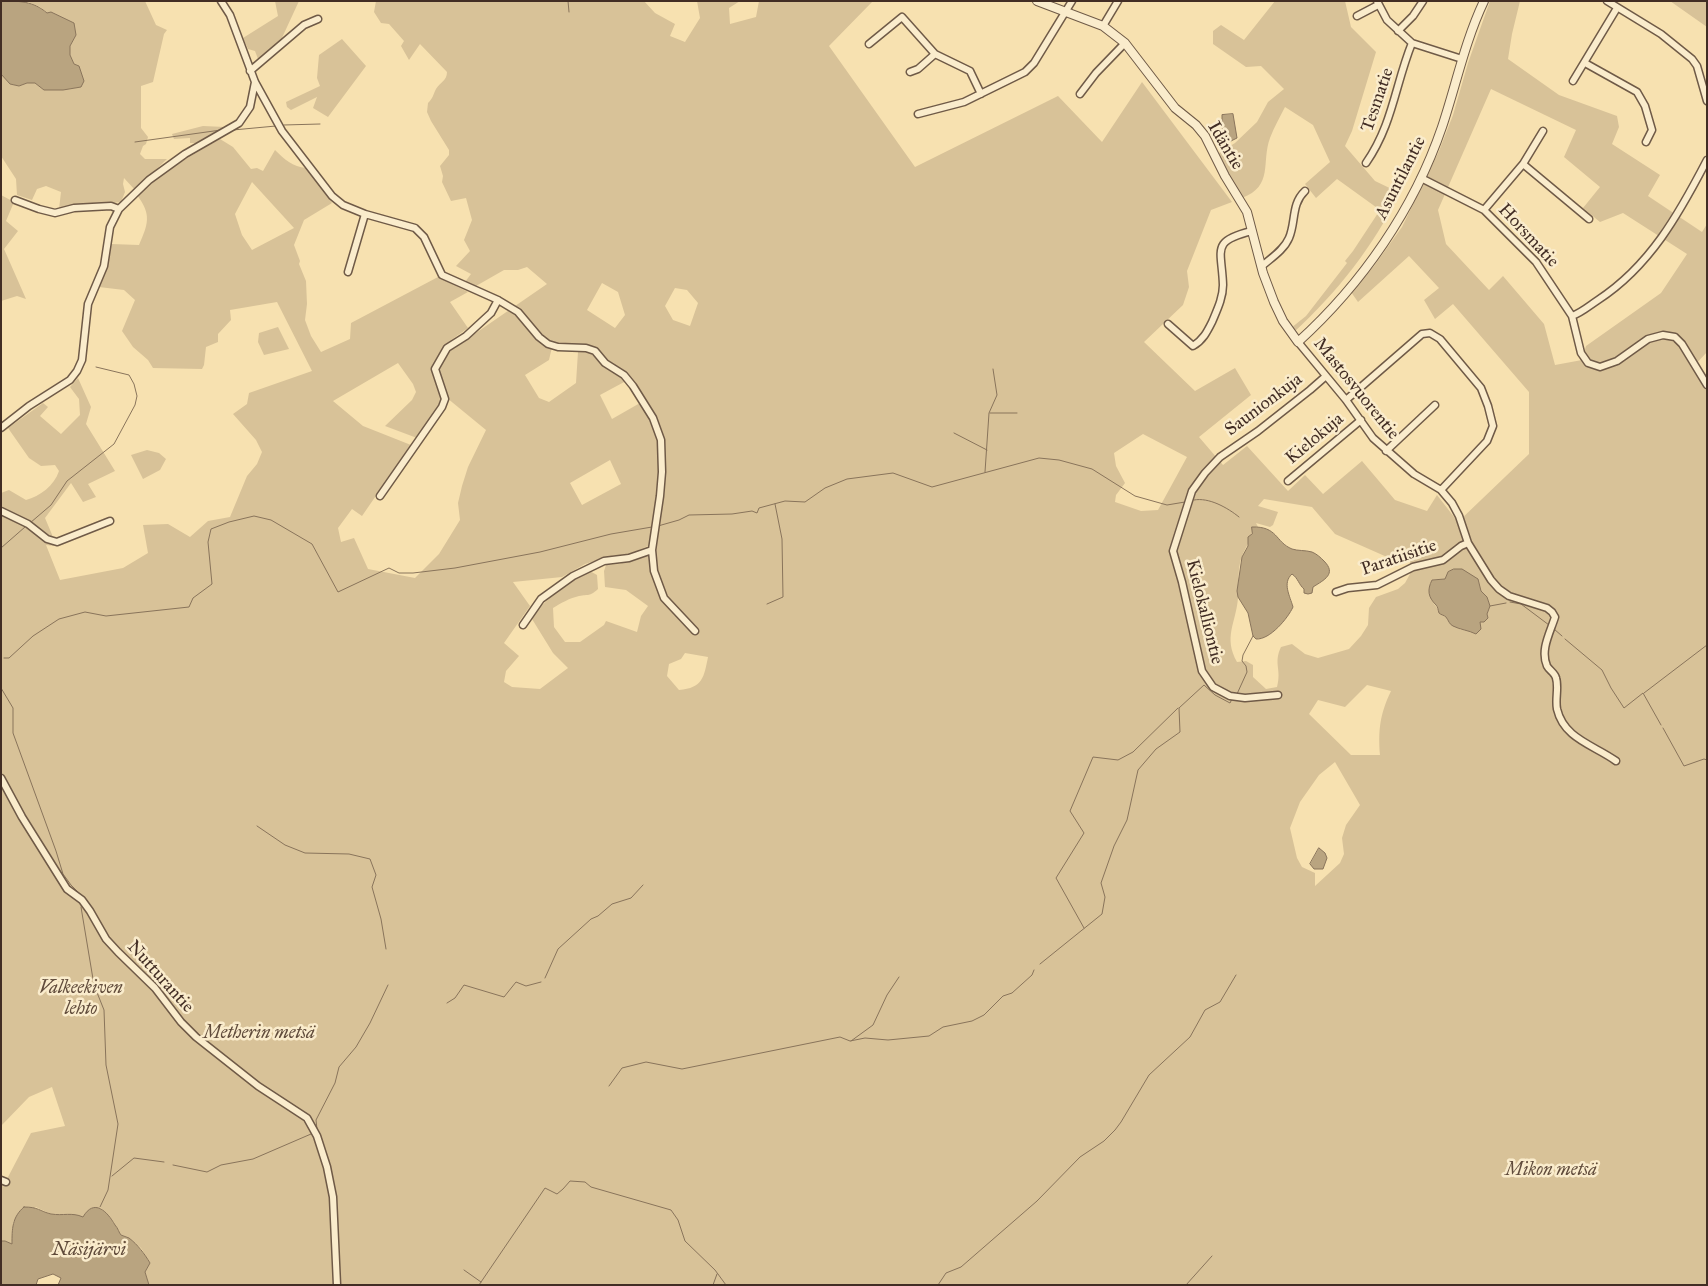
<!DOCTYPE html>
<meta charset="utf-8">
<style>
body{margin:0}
#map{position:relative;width:1708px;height:1286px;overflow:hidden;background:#f7e1b0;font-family:"IM FELL Great Primer",serif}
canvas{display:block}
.frame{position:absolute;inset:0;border:2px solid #422d24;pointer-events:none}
</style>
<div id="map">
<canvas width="1708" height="1286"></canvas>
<div class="frame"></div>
</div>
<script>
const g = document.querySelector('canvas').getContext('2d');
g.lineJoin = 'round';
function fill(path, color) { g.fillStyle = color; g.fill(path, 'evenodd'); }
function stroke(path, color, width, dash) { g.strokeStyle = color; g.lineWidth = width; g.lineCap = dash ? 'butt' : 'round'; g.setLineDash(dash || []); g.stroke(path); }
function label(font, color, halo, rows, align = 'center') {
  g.font = font + ' "IM FELL Great Primer",serif'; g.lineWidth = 5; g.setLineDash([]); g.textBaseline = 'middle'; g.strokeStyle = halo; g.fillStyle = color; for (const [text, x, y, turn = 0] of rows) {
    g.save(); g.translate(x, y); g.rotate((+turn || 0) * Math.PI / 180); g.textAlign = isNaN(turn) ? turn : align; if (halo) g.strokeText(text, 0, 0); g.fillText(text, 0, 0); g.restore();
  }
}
fill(new Path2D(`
 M26 1H145L156 25 167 30 164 34 153 82 141 86V128L148 137 146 144 143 146 140 154 145 159H167L135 190 124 178 123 184 125 192 121 202 59 209 61 192 46 186 37 189 32 200 17 195 16 179 1 156V74L10 84 19 86 27 83H35L44 90 70 89 81 87 79 66 74 64 70 55V46L76 35 74 23 51 13H47L40 7Z
 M275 1H299L281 40 258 59 255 51 248 49 243 38 278 16Z
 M376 1H644L655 13 675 24 670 36 685 42 700 18 697 1H740L729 8 730 24 756 17 759 1H873L829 46 915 167 1058 96 1102 142 1142 82 1232 202 1211 210 1187 271 1189 287 1183 305 1144 342 1195 391 1235 368 1251 395 1199 437 1223 465 1247 446 1288 491 1305 475 1323 494 1362 461 1395 500 1427 511 1437 495 1458 522 1529 454V392L1453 304 1435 319 1424 300 1439 288 1409 256 1358 302 1351 292 1374 266 1402 227 1439 151 1453 115 1468 63 1490 1H1520L1512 34 1508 59 1559 95 1617 116 1619 127 1612 144 1660 175 1648 196 1702 232 1707 224V352L1693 367 1707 389V1285H149L145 1272 150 1263 141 1248 128 1238 120 1234 113 1221 100 1207 83 1217C72 1212 62 1216 51 1214 46 1212 40 1209 36 1207L13 1222 12 1244 5 1241H1V1177L7 1179 31 1133 65 1126 52 1087 29 1097 1 1126V493L9 490 26 500C40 496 54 486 59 471L55 465 41 466 29 458 8 428 43 403 48 407 40 416 61 434 80 415 79 399 70 387 78 378 91 407 86 424 115 471 88 484 96 497 83 502 71 483 45 518 53 537 54 546 46 545 60 580 123 568 148 553 143 525 168 524 190 537 208 521 230 517 247 476 257 464 262 452 256 440 233 414 247 404 249 393 312 371 277 302 230 310 231 320 218 334V342L206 347 204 365 202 369 153 368 148 360 133 347 122 331 135 300 124 290 99 287 107 268 111 244 139 245C148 224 152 215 137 195 162 173 191 155 220 139L233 147 251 169 257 168 263 171 275 150C284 159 293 167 306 168L332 203 304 220 294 245 300 261 299 264 306 281 307 304 305 320 311 336 321 352 350 339 351 323 438 277 468 292 450 302 468 328 451 340 457 346 547 284 527 267 518 270H504L476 286 465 282 471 274 456 266 470 251 464 240 472 220 466 198 451 201 442 182 443 176 440 166 449 155V150L431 121 427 112 428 103C433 98 433 95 436 89 440 82 447 81 447 72L420 44 409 60 401 46 404 41 389 24 381 23 374 12ZM1491 89 1576 130 1564 157 1600 187 1583 208 1600 222 1623 213 1687 254 1661 293 1586 346 1582 360 1555 365 1544 324 1503 276 1489 290 1446 244 1438 210ZM252 182 294 228 252 250 242 235 235 214ZM602 283 618 292 625 315 615 328 587 310ZM675 288 687 290 698 303 690 326 673 320 665 306ZM552 347 578 352 576 383 549 402 539 398 525 375 549 360ZM398 363 413 384 416 392 412 400 385 426 417 438 447 398 486 430 468 467 462 486 458 503 460 520 439 554 415 578 368 569 354 538 341 542 338 528 352 509 362 516 411 445 363 426 333 401ZM626 381 632 388 640 403 612 419 600 395ZM1143 434 1187 457 1158 510 1141 511 1115 502 1116 495 1125 483 1116 466 1114 453ZM610 460 621 484 582 505 570 483ZM1264 499 1312 507 1335 534 1387 557 1410 559V574L1405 583 1398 589 1376 597 1369 608 1368 625 1361 636 1349 649 1318 658 1305 654 1292 644 1281 647C1273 664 1282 669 1277 687L1266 689 1253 677V665L1246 661 1237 662C1223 637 1236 623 1238 598 1239 585 1237 569 1242 556 1246 546 1252 539 1252 528L1258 527 1256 523 1270 527 1273 525 1278 512 1258 506ZM648 546 647 555 619 564 606 565 604 571 605 587 626 590 648 606 641 616 637 632 606 621 604 625 580 642H565L554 627 553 608C561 603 570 598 579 596 589 594 589 597 598 589L597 575 588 570C567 585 545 597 532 619L553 653 568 668 540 689 512 687 504 682 506 671 519 656 504 643 530 606 513 582 562 577 585 564 615 555H627ZM1436 579H1478L1481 591 1487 597 1490 606 1487 614 1480 622 1476 634 1466 629 1461 630C1447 618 1421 600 1432 580ZM685 653 708 657C704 677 703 688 679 690L667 676 669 664 681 659ZM1367 685 1391 691C1380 714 1378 730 1380 755H1351L1309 714 1318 700 1345 707ZM1335 762 1360 805 1346 825 1342 838 1344 854 1340 863 1315 886V873L1302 867 1297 858 1290 828 1300 802 1319 775Z
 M1275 1H1345L1351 27 1376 52 1352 131 1345 146 1375 181 1400 193C1373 246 1338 292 1294 332L1291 328 1306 316 1347 263 1345 261 1353 251 1380 210 1337 179 1316 198 1305 184 1330 162 1313 125 1285 107C1280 117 1274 127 1270 138 1261 162 1274 186 1242 198L1221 161 1219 153 1235 143 1257 122 1268 102 1284 89 1261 66 1246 67 1213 44V31L1221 25 1244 40Z
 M1670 1H1707V27Z
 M342 39 366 66 328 117 313 108 317 97 291 110 287 107 286 102 320 86 317 78 319 55Z
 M203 126 225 127 196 143H190V138L174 139 172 134Z
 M1 195 14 202 6 221 18 231 4 249 26 299 17 296 1 301Z
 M278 327 289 349 264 355 258 342 259 333Z
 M147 450 159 453 166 459 160 470 143 479 131 455Z`), '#d8c298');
const water = new Path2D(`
 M1 1C20 1 33 1 47 13L51 12 74 23 76 35 70 46V55L74 64 79 66 84 81 81 87 63 90H44L35 83H27L19 86 10 84 1 74Z
 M1233 114 1237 138 1229 142 1222 128V115Z
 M1252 527C1278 526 1275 542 1292 549 1298 551 1305 550 1312 552 1317 554 1321 558 1324 561 1337 574 1324 580 1313 587L1312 593 1308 594 1304 593V589C1299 585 1298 578 1292 574 1282 583 1290 596 1293 607 1288 618 1270 640 1256 639L1253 636 1248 613 1238 597 1237 591 1242 557 1248 546V537L1252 534Z
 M1454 569H1462L1478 579 1481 591 1487 597 1490 606 1487 614 1488 618 1484 622H1480L1481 629 1476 634C1468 630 1461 630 1453 626 1449 624 1449 621 1446 617 1444 615 1441 615 1439 613 1438 610 1438 607 1436 605 1428 597 1427 590 1432 580L1445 579 1448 572Z
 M1319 848 1325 853 1327 858 1323 869H1314L1310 864Z
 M24 1207C39 1207 39 1211 51 1214 63 1216 72 1212 83 1217 94 1198 107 1211 115 1225 118 1228 119 1233 121 1235 124 1236 126 1237 129 1238 138 1245 144 1253 150 1263L145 1272 149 1285H58L61 1278 53 1274 38 1279 36 1285H1V1241H5L12 1244C12 1229 12 1217 24 1207Z`);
fill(water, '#b9a480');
stroke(water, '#89745b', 1);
stroke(new Path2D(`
 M568 1 569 12
 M284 125 320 124
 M233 130 276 126
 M135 142 221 130
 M990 413H1017
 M954 433 987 450
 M985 472 989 413 997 395 993 369
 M1194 500C1209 497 1228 508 1239 517
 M30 523 51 505 67 481 114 444 135 405 137 396 134 384 129 375 96 367
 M658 526 679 520 689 515 732 514 752 511 757 513 759 508 785 501 805 502 825 488 847 479 893 473 932 487 1039 458 1059 460 1092 469 1135 496 1167 505 1185 502
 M1 548 25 527
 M1510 602 1521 604 1549 625
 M767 604 783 597 782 539 775 504
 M1490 606 1506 603
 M1554 629 1562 636
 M1565 639 1602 670 1611 688 1624 708 1643 693 1661 725
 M4 658H9L33 636 59 619 85 612 106 616 189 607 193 598 212 584 208 542 211 529 229 522 254 516 271 520 312 544 338 592 389 568 399 573H413L455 568 540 552 611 534 652 527
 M1 688 13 708V733L56 851 63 874 71 885 82 896
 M1644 693 1707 645
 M1237 694 1247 672 1246 666 1242 661 1243 655 1253 636
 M1663 728 1684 766 1704 759 1707 760
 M257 826 285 845 305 853 349 854 370 859 376 875 372 887 381 919 386 949
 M81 907 94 985 104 1010 106 1065 118 1124 108 1190 100 1207
 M1084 928 1056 878 1084 833 1070 811 1093 757 1118 760 1133 752 1178 708
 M1040 964 1102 914 1105 897 1101 883 1114 846 1127 820 1138 770 1156 749 1180 732 1179 708 1204 685 1215 695 1230 703 1232 699
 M545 978 558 949 591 919 598 916 612 904 631 898 643 885
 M447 1003 455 998 464 985 504 997 516 982 526 986 541 982
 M851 1041 873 1025 887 995 899 977
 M609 1086 622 1068 646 1062 682 1069 840 1037 850 1041 865 1038 888 1040 929 1036 943 1027 972 1021 984 1015 1003 996 1012 993 1032 975 1034 970
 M317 1129 316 1120 335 1083 339 1067 356 1047 370 1023 388 985
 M173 1165 207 1172 221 1165 253 1159 311 1134
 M112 1176 134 1158 164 1162
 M464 1270 481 1282
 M479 1285 545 1188 557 1194 563 1189 570 1181 585 1182 591 1187 671 1210 678 1220 685 1241 715 1270 726 1285
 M713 1285 717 1274
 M938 1285 946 1273 961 1267 1037 1201 1080 1157 1104 1141 1115 1130 1121 1122 1149 1075 1190 1037 1205 1010 1220 1002 1236 975
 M1186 1285 1212 1256`), '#89745b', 1);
const minor = new Path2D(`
 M221 1 230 15 255 82 282 131 332 196 343 205 365 214 415 228 424 237 442 275 498 300 518 312 539 337 548 344 558 347 586 348 595 351 605 363 624 375 633 386 653 418 661 440 662 472 660 496 652 550 654 571 664 598 695 631
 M1377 1 1387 20 1412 43 1462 59
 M1607 1 1661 34 1692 59 1697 66 1707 101
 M1357 16 1378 5
 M1103 26 1118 1
 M1398 31 1413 16 1423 1
 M869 44 902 17 935 54 970 71 981 94
 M1585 63 1637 92 1645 106 1652 130 1646 142
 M250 71 304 25 318 19
 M910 72 918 69 935 54
 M1573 81 1617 8
 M1080 94 1096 73 1125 43
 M918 114 964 102 1025 72 1034 63 1072 1
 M1366 163C1393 124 1395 85 1412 43
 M1523 164 1589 219
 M1421 178 1484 210 1536 262 1572 316 1581 353 1588 363 1600 367 1617 361 1648 339 1663 335 1675 337 1682 344 1707 385
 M15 200 39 209 55 213 74 208 111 206 119 209
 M1484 210 1523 164 1543 131
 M1262 266C1271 258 1284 250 1289 238 1296 222 1291 204 1305 191
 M348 272 365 214
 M1572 316C1581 313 1589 306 1598 300 1650 266 1679 214 1707 160
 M1168 324 1193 346C1203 340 1207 332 1212 322 1217 310 1223 298 1223 285 1222 250 1210 241 1252 231
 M1298 342 1346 400 1373 438 1414 474 1441 490 1452 503 1459 516 1468 543 1491 580 1499 589 1509 596 1547 608 1552 612 1555 617C1550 633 1540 650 1547 666 1549 670 1555 673 1556 678 1559 687 1555 699 1557 709 1564 739 1594 745 1616 761
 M1346 400 1422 334 1430 333 1440 339 1481 388 1488 406 1493 426 1487 441 1441 490
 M1 428 29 406 70 380 77 371 82 360 88 304 104 266 110 227 119 209 149 180 185 154 239 123 250 107 255 82
 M1386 451 1435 405
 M1288 481 1361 420
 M380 496 442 407 445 399 435 369 447 348 466 336 491 313 498 300
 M1 511 28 524 47 539 57 542 110 521
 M1336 592 1348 588 1377 585 1413 567 1443 560 1461 546 1468 543
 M523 625 541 599 573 576 604 561 629 558 652 550
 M1278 695 1245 698 1230 696 1213 687 1202 671 1182 582 1173 551 1192 491 1205 473 1220 457 1258 431 1310 390 1326 376
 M1 778 22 817 67 889 82 900 90 911 106 939 118 952 155 988 181 1022 196 1037 258 1086 307 1118 317 1136 327 1167 333 1197 337 1285
 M1 1180 6 1182`);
const tertiary = new Path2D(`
 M1037 1 1103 26 1125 43 1175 108 1196 125 1205 136 1225 176 1247 212 1263 273 1274 302 1283 321 1298 342C1362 284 1414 209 1442 127 1456 85 1465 41 1484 1`);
stroke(minor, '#6f5a47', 9);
stroke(tertiary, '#6f5a47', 10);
stroke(minor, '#faeccc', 6);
stroke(tertiary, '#faeccc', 8);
label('18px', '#422d24', '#faeccc', [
 ["Tesmatie",1378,100,-71],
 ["Idäntie",1225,146,59],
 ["Asuntilantie",1401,178,-63],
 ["Horsmatie",1528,236,47],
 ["Mastosvuorentie",1356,389,51],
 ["Saunionkuja",1264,405,-37],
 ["Kielokuja",1315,439,-40],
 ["Paratiisitie",1399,558,-19],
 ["Kielokalliontie",1204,612,76],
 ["Nutturantie",160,977,48]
]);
label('italic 18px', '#604b3b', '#faeccc', [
 ["Valkeekiven",81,989],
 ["lehto",81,1010],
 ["Metherin metsä",259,1034],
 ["Mikon metsä",1551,1171]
]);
label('italic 19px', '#604b3b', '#faeccc', [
 ["Näsijärvi",89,1250]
]);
</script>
